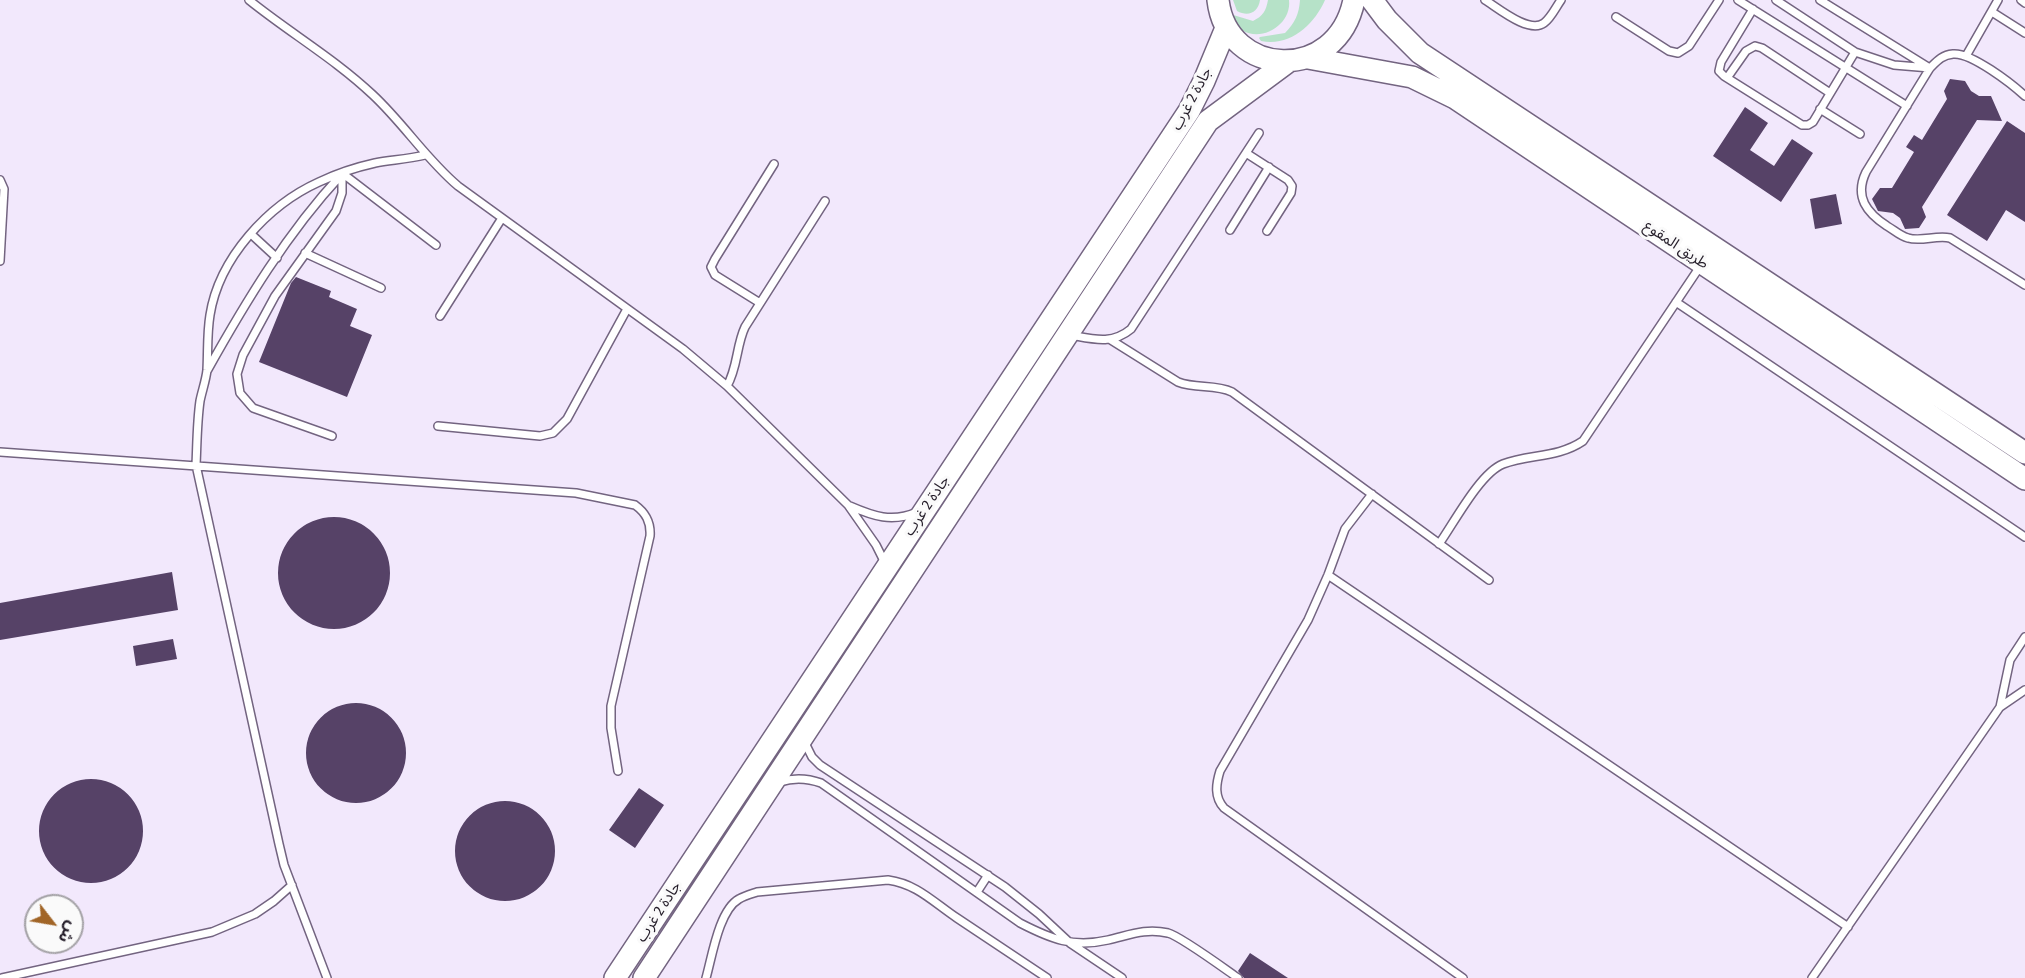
<!DOCTYPE html>
<meta charset="utf-8">
<style>
body{margin:0}
#map{position:relative;width:2025px;height:978px;overflow:hidden;background:#f2e8fc;font-family:"Fira Sans Condensed","Noto Sans Arabic",sans-serif}
canvas{display:block}
.north{position:absolute;left:24px;top:894px;width:60px;height:60px;box-sizing:border-box;background:#fafafa;border:2px solid #a4a2a6;border-radius:50%;rotate:121deg;font-size:16px;font-weight:700;line-height:24px;text-align:center;color:#241d29}
.north::after{content:'';display:block;margin:auto;width:21px;height:27px;background:#a16527;clip-path:polygon(50% 0,100% 100%,50% 72%,0 100%)}
</style>
<div id="map">
<canvas width="2025" height="978"></canvas>
<div class="north">ش</div>
</div>
<script>
const g = document.querySelector('canvas').getContext('2d');
g.lineJoin = 'round';
function fill(path, color) { g.fillStyle = color; g.fill(path, 'evenodd'); }
function stroke(path, color, width, dash) { g.strokeStyle = color; g.lineWidth = width; g.lineCap = dash ? 'butt' : 'round'; g.setLineDash(dash || []); g.stroke(path); }
function label(font, color, halo, rows, align = 'center') {
  g.font = font + ' "Fira Sans Condensed","Noto Sans Arabic",sans-serif'; g.lineWidth = 6; g.setLineDash([]); g.textBaseline = 'middle'; g.strokeStyle = halo; g.fillStyle = color; for (const [text, x, y, turn = 0] of rows) {
    g.save(); g.translate(x, y); g.rotate((+turn || 0) * Math.PI / 180); g.textAlign = isNaN(turn) ? turn : align; if (halo) g.strokeText(text, 0, 0); g.fillText(text, 0, 0); g.restore();
  }
}
fill(new Path2D(`
 M1233 0H1260C1258 13 1248 17 1237 11Z
 M1268 0H1289C1292 24 1262 43 1242 30 1236 26 1234 20 1230 14L1253 21C1263 16 1266 11 1268 0Z
 M1300 0H1325C1314 25 1290 47 1261 41L1259 38 1260 37 1285 33C1295 23 1299 14 1300 0Z`), '#b6e2c8');
fill(new Path2D(`
 M1950 79 1965 81 1971 91 1979 96H1991L2002 121 1977 120 1922 207 1926 217 1919 228 1905 229 1900 218 1893 213 1878 211 1872 199 1880 188H1892L1914 152 1906 147 1914 135 1922 140 1947 99 1944 91Z
 M1745 107 1768 123 1750 150 1774 166 1792 139 1813 153 1781 202 1713 156Z
 M2007 121 2025 133V222L2006 210 1987 241 1947 215Z
 M1836 194 1842 224 1815 229 1810 199Z
 M296 277 331 291 329 297 357 309 350 326 372 335 347 397 259 362 291 283Z
 M278 573a56 56 0 1 1 112 0a56 56 0 1 1-112 0Z
 M172 572 178 610 0 640V603Z
 M173 639 177 659 136 666 133 646Z
 M306 753a50 50 0 1 1 100 0a50 50 0 1 1-100 0Z
 M39 831a52 52 0 1 1 104 0a52 52 0 1 1-104 0Z
 M639 788 664 805 635 848 609 830Z
 M455 851a50 50 0 1 1 100 0a50 50 0 1 1-100 0Z
 M1250 953 1288 978H1244L1238 971Z`), '#564267');
const lane = new Path2D(`
 M249 0C290 33 335 59 373 95 404 124 426 159 458 186L683 349 727 386 848 505 876 545 885 563
 M1485 0C1498 8 1529 34 1544 23 1551 18 1556 7 1561 0
 M1738 0 1907 106
 M1776 0 1855 52 1894 65 1930 68
 M1820 0 1928 67
 M2021 0 2025 3
 M1753 9 1721 62 1719 71 1724 76 1802 125H1808L1813 122 1855 52
 M1992 12 2025 33
 M1616 17 1669 51 1678 53 1689 46 1719 0
 M1966 56 1998 0
 M1727 78 1746 51 1755 46 1762 48 1830 93
 M2025 96C2012 84 1971 52 1953 54 1942 55 1937 61 1930 68L1866 172C1854 197 1867 213 1887 226 1894 230 1900 236 1908 238 1921 242 1936 235 1950 238L2025 285
 M1820 109 1860 134
 M1246 153 1288 180 1292 186 1291 193 1267 231
 M342 173 436 245
 M0 180 4 189 0 261
 M1230 230 1269 167
 M251 234 277 258
 M305 253 381 288
 M1676 302 2025 537
 M760 303 715 275 711 267 715 259 774 164
 M440 316 502 218
 M1070 335C1093 339 1112 345 1131 329L1259 133
 M1111 340 1178 382C1196 389 1215 384 1232 392L1489 580
 M207 371C245 303 287 233 341 175
 M727 386C738 367 736 346 745 327L825 201
 M438 426 540 436 553 433 567 419 627 309
 M332 436 253 408 240 393 237 374 243 355 275 296 336 211 342 193V173
 M0 452 576 493 635 505C646 513 651 522 650 536L611 706V728L618 771
 M1372 494 1345 529 1328 575 1308 620 1220 771C1216 784 1214 797 1224 808L1463 978
 M850 506C873 516 892 523 917 512
 M1439 544C1454 523 1480 473 1503 464 1529 454 1558 458 1583 441L1701 265
 M1328 575 1848 927
 M2000 707 2010 660 2025 637
 M804 741 812 757 820 765 1005 887 1039 914 1070 943 1122 978
 M780 782C795 777 807 778 821 783L1020 923C1051 939 1073 948 1108 940 1130 935 1145 928 1168 933 1180 936 1225 969 1238 978
 M977 892 988 875
 M2 978 212 932 255 914 274 901 292 885
 M327 978 284 865 279 844 196 465C197 444 197 422 200 401 202 391 206 380 207 370 208 351 207 333 210 315 219 258 268 205 319 182 336 174 357 167 375 163 392 160 408 159 425 155
 M706 978C712 957 719 910 739 899 744 896 751 894 757 892L888 880C917 884 933 902 957 918 987 938 1017 958 1047 978
 M1812 978 2000 707 2025 690`);
const primary = new Path2D(`
 M1218 0C1227 78 1337 84 1354 0
 M1372 0 1387 20 1420 53 2025 453
 M1308 58 1412 77 1455 98 2025 479
 M615 978 1189 111 1204 81 1226 28
 M644 978 1208 121 1289 61`);
stroke(lane, '#736480', 10);
stroke(primary, '#736480', 24);
stroke(lane, '#fff', 7);
stroke(primary, '#fff', 21);
label('15px', '#241d29', '#fafafa', [
 ["جادة 2 غرب",1192,99,-62],
 ["طريق المقوع",1676,245,34],
 ["جادة 2 غرب",927,506,-56],
 ["جادة 2 غرب",659,912,-57]
]);
</script>
